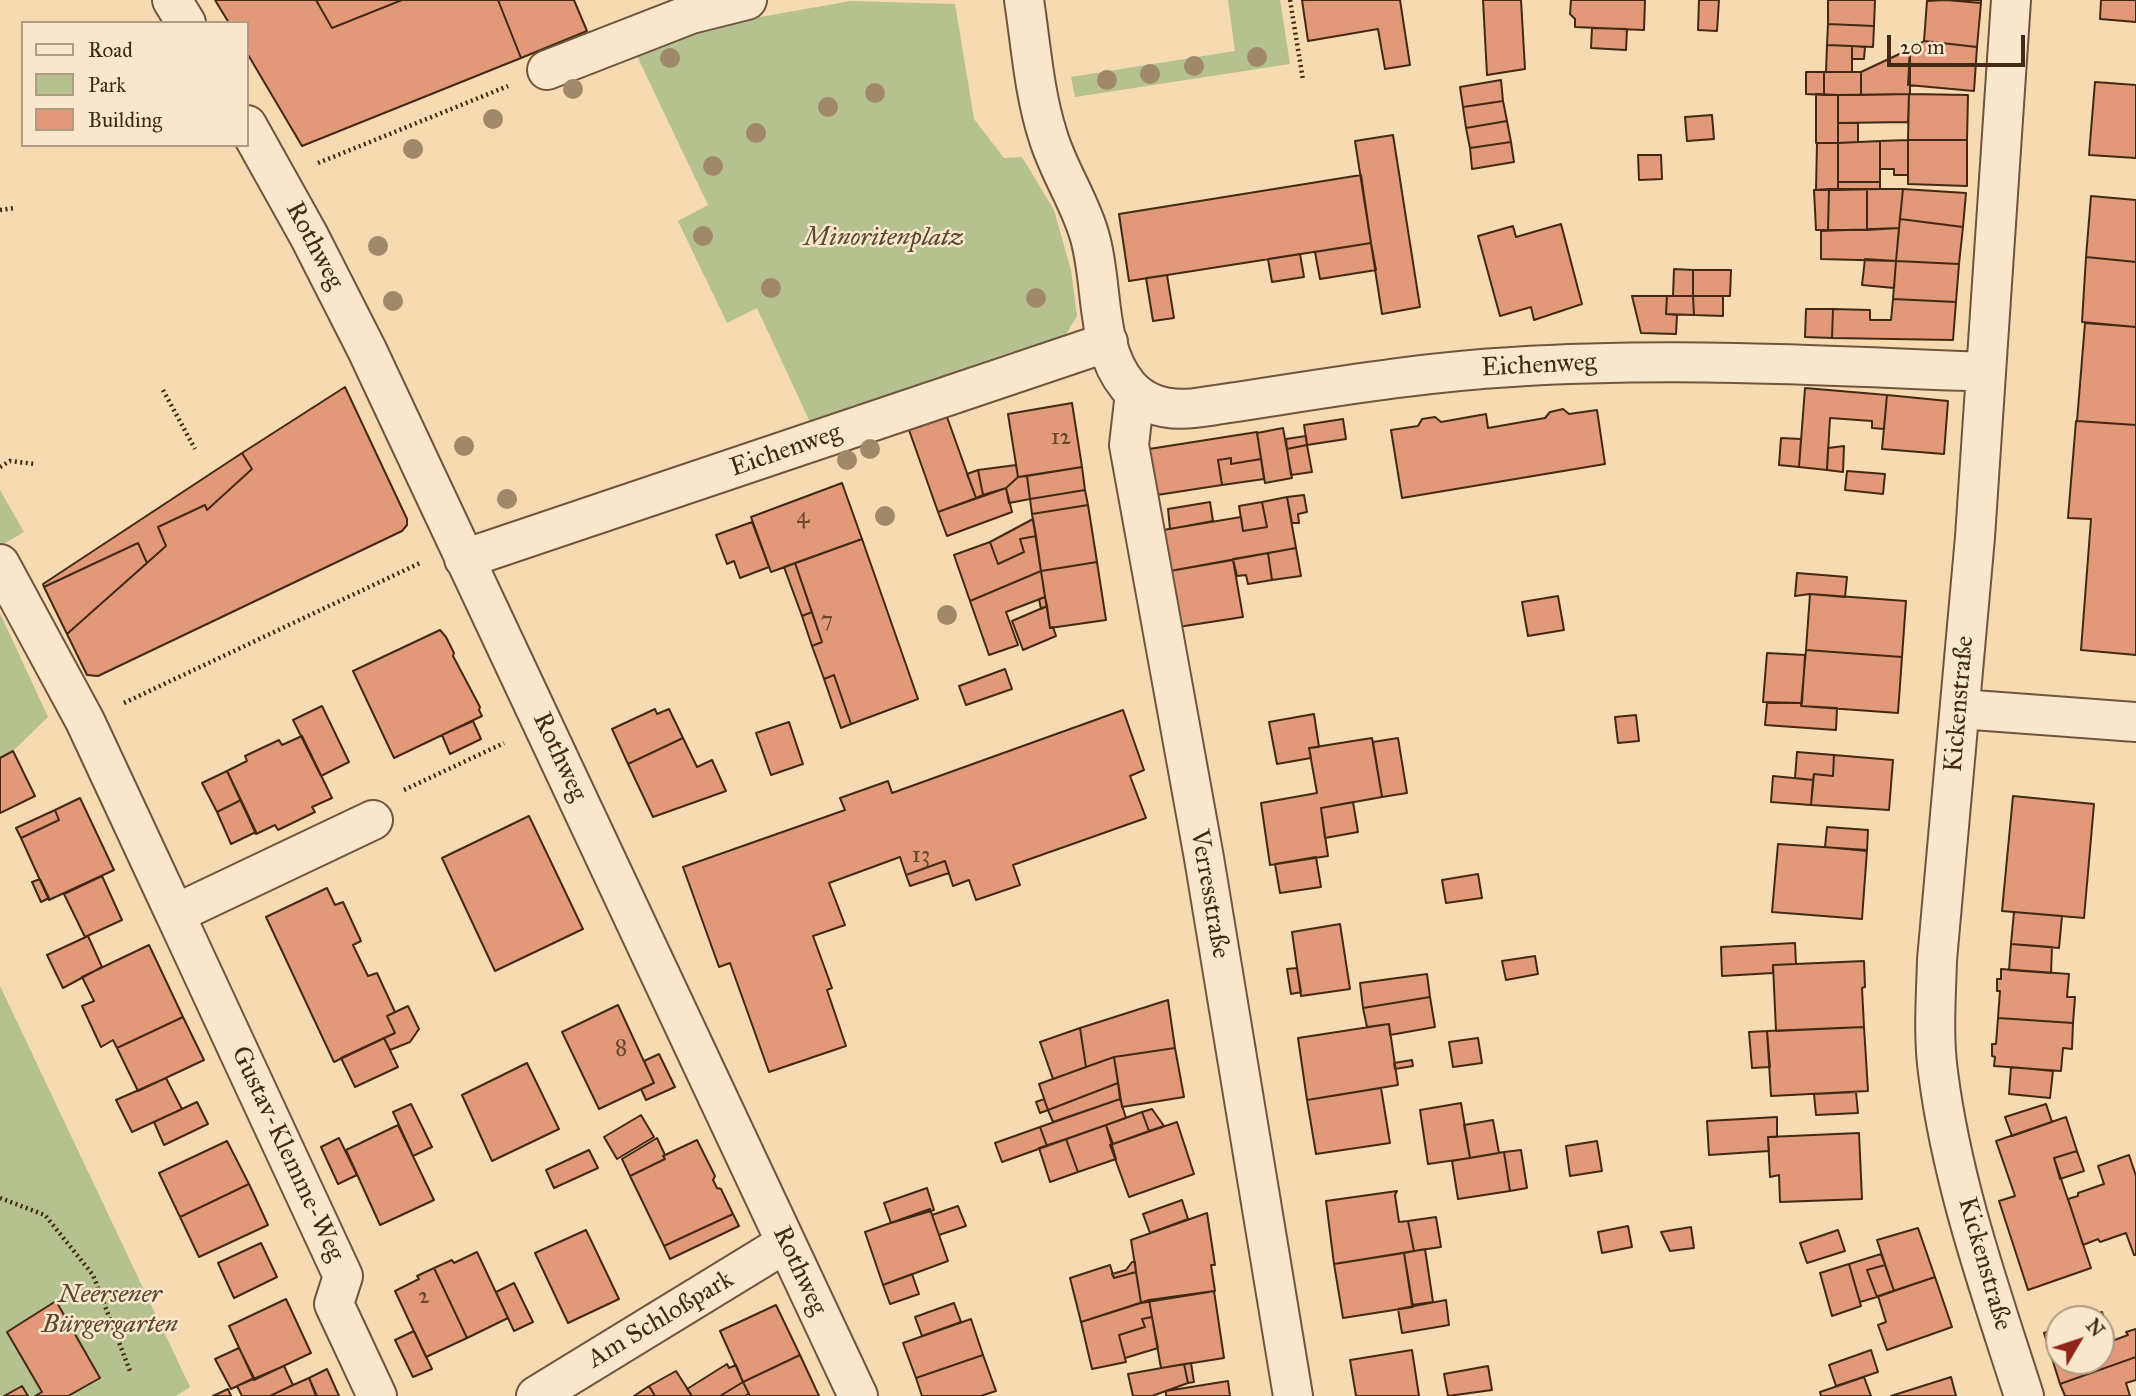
<!DOCTYPE html>
<meta charset="utf-8">
<style>
body{margin:0}
#map{position:relative;width:2136px;height:1396px;overflow:hidden;background:#f5dab2;font-family:"IM FELL Great Primer",serif}
canvas{display:block}
.legend{position:absolute;left:21px;top:21px;width:228px;height:126px;box-sizing:border-box;background:#f8e7cd;border:2px solid #b09b83;margin:0;padding:9px 12px;list-style:none;font-size:21px;color:#432914}
.legend li{display:flex;align-items:center;gap:14px;height:35px}
.legend b{width:35px;border:2px solid #b09b83}
.north{position:absolute;left:2045px;top:1305px;width:70px;height:70px;box-sizing:border-box;background:#f8e7cd;border:2px solid #b09b83;border-radius:50%;rotate:51deg;font-size:19px;font-weight:700;line-height:28px;text-align:center;color:#432914}
.north::after{content:'';display:block;margin:auto;width:24px;height:32px;background:#8f2418;clip-path:polygon(50% 0,100% 100%,50% 72%,0 100%)}
.scale{position:absolute;left:1887px;top:35px;width:138px;height:32px;box-sizing:border-box;border:4px solid #432914;border-top:0;padding-left:9px;font-size:21px;line-height:24px;white-space:nowrap;color:#432914;-webkit-text-stroke:5px #f8e7cd;paint-order:stroke}
</style>
<div id="map">
<canvas width="2136" height="1396"></canvas>
<ul class="legend">
<li><b style="height:9px;background:#f8e7cd"></b>Road</li>
<li><b style="height:19px;background:#b6c190"></b>Park</li>
<li><b style="height:19px;background:#e1997a"></b>Building</li>
</ul>
<div class="north">N</div>
<div class="scale">20 m</div>
</div>
<script>
const g = document.querySelector('canvas').getContext('2d');
g.lineJoin = 'round';
function fill(path, color) { g.fillStyle = color; g.fill(path, 'evenodd'); }
function stroke(path, color, width, dash) { g.strokeStyle = color; g.lineWidth = width; g.lineCap = dash ? 'butt' : 'round'; g.setLineDash(dash || []); g.stroke(path); }
function label(font, color, halo, rows, align = 'center') {
  g.font = font + ' "IM FELL Great Primer",serif'; g.lineWidth = 5; g.setLineDash([]); g.textBaseline = 'middle'; g.strokeStyle = halo; g.fillStyle = color; for (const [text, x, y, turn = 0] of rows) {
    g.save(); g.translate(x, y); g.rotate((+turn || 0) * Math.PI / 180); g.textAlign = isNaN(turn) ? turn : align; if (halo) g.strokeText(text, 0, 0); g.fillText(text, 0, 0); g.restore();
  }
}
fill(new Path2D(`
 M1228 0H1280L1290 64 1075 97 1071 77 1235 51Z
 M851 1 955 4 974 119 1004 158 1022 157 1054 210 1071 270 1077 316 1065 336 1008 353 810 422 757 308 727 323 678 221 708 205 635 52 697 28Z
 M0 490 24 532 0 546Z
 M0 613 48 717 14 750 0 757Z
 M0 986 190 1387 176 1396H0Z`), '#b6c190');
const building = new Path2D(`
 M215 0H316L332 28 402 0H498L521 58 302 146 247 53V23H229Z
 M316 0H402L332 28Z
 M498 0H574L587 31 521 58Z
 M1302 0H1400L1410 65 1385 69 1378 29 1308 41Z
 M1483 0H1521L1525 69 1487 75Z
 M1571 0H1645L1644 30 1575 27V19L1570 14Z
 M1699 0H1719L1717 31 1698 30Z
 M1828 0H1875L1874 26 1828 24Z
 M1946 0 1981 3 1977 47 1924 41 1927 1Z
 M1946 0H1981V3Z
 M2101 0H2136V22L2100 19Z
 M1828 24 1874 26 1873 47 1827 45Z
 M1592 28 1627 29 1626 50 1591 48Z
 M1924 41 1977 47 1974 91 1908 85 1910 49Z
 M1827 45 1852 46V72H1826Z
 M1852 46 1865 47 1864 59H1852Z
 M1910 49V94L1861 95V72Z
 M1806 72H1824V95L1806 94Z
 M1824 72H1861V95H1824Z
 M1501 80 1503 101 1463 107 1460 87Z
 M2095 82 2136 85V158L2089 155Z
 M1816 94 1838 95V143H1816Z
 M1909 94 1968 95 1967 140H1908Z
 M1909 94 1908 122 1838 123V95Z
 M1503 101 1507 121 1466 128 1463 107Z
 M1712 115 1714 139 1687 141 1685 117Z
 M1507 121 1511 142 1470 148 1466 128Z
 M1838 123H1858V142L1838 143Z
 M1393 135 1420 307 1382 314 1355 141Z
 M1908 140H1967V186L1908 184Z
 M1908 140V175H1894V169H1880V141Z
 M1880 141V182H1838V143Z
 M1511 142 1514 162 1472 169 1470 148Z
 M1817 143H1838V190H1816Z
 M1638 155H1661L1662 179 1639 180Z
 M1361 175 1371 243 1129 281 1119 214Z
 M1838 182H1880V189L1838 190Z
 M1829 189H1867V230H1828Z
 M1829 189 1828 230H1816L1814 190Z
 M1867 189H1903L1899 228 1867 230Z
 M1903 189 1966 193 1963 227 1900 219Z
 M2091 196 2136 200V262L2086 257Z
 M1900 219 1963 227 1959 264 1896 261Z
 M1561 224 1582 304 1534 320 1531 307 1500 316 1478 236 1513 226 1516 237Z
 M1899 228 1896 261 1821 259V231Z
 M1371 243 1376 270 1320 279 1315 252Z
 M1300 254 1304 277 1272 282 1268 259Z
 M2086 257 2136 262V327L2082 322Z
 M1865 259 1896 261 1894 288 1862 285Z
 M1896 261 1959 264 1956 302 1893 299Z
 M1674 269 1693 270V296H1673Z
 M1693 270H1731L1730 296H1693Z
 M1167 275 1174 318 1153 321 1146 278Z
 M1632 296H1667L1666 314 1677 315 1676 334 1641 333Z
 M1667 296H1693L1694 315 1666 314Z
 M1693 296H1723V316L1694 315Z
 M1893 299 1956 302 1953 340 1832 338 1833 309 1870 310V320H1891Z
 M1806 309H1833L1832 338 1805 337Z
 M2085 323 2136 327V425L2077 421Z
 M345 387 407 519V525L402 531 98 676 87 675 67 634 166 546 158 527 205 505 207 510 252 469 242 453Z
 M1805 388 1887 395 1884 429 1872 428V421L1830 418 1827 470 1799 467Z
 M1887 395 1948 401 1944 454 1882 449Z
 M1072 403 1082 467 1018 477 1008 414Z
 M1563 409 1569 414 1597 410 1605 464 1402 498 1391 430 1418 426 1422 419 1435 417 1441 422 1486 414 1488 428 1545 418 1550 412Z
 M947 417 976 498 938 512 909 430Z
 M1343 419 1346 439 1307 445 1304 425Z
 M2076 421 2136 425V655L2081 650 2091 519 2068 518Z
 M1283 428 1292 478 1265 483 1257 433Z
 M1257 432 1261 459 1231 464V458L1218 460 1222 485 1157 495 1149 449Z
 M1306 436 1307 445 1287 449 1286 439Z
 M1781 438 1801 439 1799 467 1779 465Z
 M1307 445 1312 472 1291 475 1287 449Z
 M1844 446 1843 472 1827 470 1828 448Z
 M242 453 252 469 207 510 205 505 158 527 166 546 147 563 138 543 44 587 43 584Z
 M1231 458V464L1261 459 1264 479 1222 485 1218 460Z
 M1016 465 1018 477 1006 488 983 495 978 470Z
 M1082 467 1085 490 1030 499 1027 476Z
 M978 470 983 495 976 498 967 474Z
 M1847 471 1885 474 1883 494 1845 490Z
 M1027 476 1030 499 1009 503 1006 488 1018 477Z
 M842 483 862 539 771 572 751 517Z
 M1006 488 1012 512 947 536 938 512Z
 M1085 490 1088 505 1032 514 1030 499Z
 M1304 495 1307 512 1298 514 1299 523H1292L1287 497Z
 M1287 497 1296 548 1170 571 1163 530 1241 517 1243 531 1267 527 1262 502Z
 M1210 502 1213 521 1170 529 1168 509Z
 M1262 502 1267 527 1243 531 1239 506Z
 M1088 505 1097 562 1041 571 1032 514Z
 M1033 519 1036 536 1020 539 1024 552 998 564 990 542Z
 M752 522 769 567 740 578 734 561 727 564 716 535Z
 M1036 536 1041 571 970 601 954 555 990 542 998 564 1024 552 1020 539Z
 M862 539 918 699 851 724 834 675 824 679 812 646 822 642 795 563Z
 M138 543 147 563 67 634 44 587Z
 M1296 548 1301 576 1272 580 1268 553Z
 M1268 553 1272 580 1248 584 1246 575 1237 576 1233 559Z
 M1233 560 1243 617 1178 627 1170 571Z
 M1097 562 1106 620 1050 628 1041 571Z
 M795 563 812 612 802 616 784 567Z
 M1041 571 1045 597 1006 612 1018 645 989 655 970 601Z
 M1797 573 1847 577 1845 597 1810 594 1795 596Z
 M1810 594 1906 601 1902 657 1806 650Z
 M1558 596 1564 630 1528 636 1522 602Z
 M1045 597 1047 606 1041 609 1039 599Z
 M1047 606 1050 628 1053 627 1056 636 1023 650 1012 621Z
 M812 612 822 642 812 646 802 616Z
 M440 630 446 637 454 653 453 656 480 707 479 710 482 716 394 758 353 671Z
 M1806 650 1902 657 1898 713 1801 706Z
 M1767 653 1805 655 1802 703 1763 702Z
 M1005 669 1012 689 966 705 959 686Z
 M834 675 851 724 841 728 824 679Z
 M1767 703H1802L1801 706 1837 708 1836 730 1765 725Z
 M322 706 349 762 321 776 293 720Z
 M655 709 657 714 669 709 683 738 628 764 612 729Z
 M1123 710 1144 770 1130 776 1146 818 1013 865 1020 885 976 900 969 880 953 886 945 861 906 875 900 857 829 883 845 925 813 936 832 988 827 990 846 1046 769 1072 730 963 719 967 683 867 845 810 840 798 888 781 892 793Z
 M1314 714 1319 747 1309 748 1311 758 1277 764 1269 722Z
 M1636 715 1639 741 1618 743 1615 717Z
 M473 721 481 739 450 754 442 735Z
 M789 722 803 764 771 775 756 733Z
 M302 736 332 798 312 807 315 812 278 830 275 825 256 834 227 771 247 761 245 756 279 740 282 745Z
 M683 738 697 767 712 760 726 791 653 817 628 764Z
 M1372 738 1382 797 1321 808 1328 856 1270 865 1261 803 1317 793 1309 748Z
 M1398 738 1407 793 1382 797 1373 742Z
 M13 751 35 796 0 813V758Z
 M1797 752 1834 755 1833 776 1814 774 1813 780 1795 778Z
 M1834 755 1893 760 1889 810 1811 805 1814 774 1833 776Z
 M227 771 241 800 217 812 202 783Z
 M1773 776 1813 780 1811 805 1771 802Z
 M2013 796 2094 804 2084 918 2002 911Z
 M80 798 114 870 49 900 21 838 59 820 55 810Z
 M241 800 256 832 231 844 217 812Z
 M1353 802 1358 832 1325 838 1321 808Z
 M55 810 59 820 21 838 16 828Z
 M529 816 583 929 495 971 442 858Z
 M1827 827 1868 830 1867 851 1825 847Z
 M1778 844 1867 850 1862 919 1772 912Z
 M1316 857 1321 887 1280 893 1275 864Z
 M945 861 949 873 910 886 906 875Z
 M1478 874 1482 898 1446 903 1442 880Z
 M102 876 122 920 85 937 64 894Z
 M40 879 49 898 41 902 32 882Z
 M327 888 335 905 343 902 361 941 353 945 368 976 377 973 395 1012 387 1016 395 1033 334 1062 266 917Z
 M2014 912 2062 916 2059 948 2011 944Z
 M1340 924 1350 989 1301 996 1292 932Z
 M88 936 102 967 63 988 47 955Z
 M1795 943 1796 964 1773 965V973L1722 976 1721 947Z
 M2011 944 2052 947 2051 973 2009 970Z
 M149 945 183 1017 117 1048 113 1040 101 1047 82 1006 94 1001 82 977Z
 M1535 956 1538 974 1506 980 1502 961Z
 M1864 961 1865 987 1862 988 1864 1027 1776 1031 1773 965Z
 M1297 968 1301 992 1291 994 1287 969Z
 M2001 969 2069 974 2067 997H2075L2073 1023 1998 1018 2000 991H1997V979H2001Z
 M1427 974 1430 997 1363 1008 1360 983Z
 M1430 997 1435 1027 1390 1035 1389 1024 1367 1027 1363 1008Z
 M1168 1000 1175 1048 1114 1057 1086 1067 1080 1028Z
 M618 1005 654 1083 599 1109 562 1032Z
 M408 1006 419 1029 410 1042 390 1050 384 1038 395 1033 387 1016Z
 M183 1017 204 1060 138 1091 117 1048Z
 M1998 1018 2073 1023 2072 1049 2063 1048 2061 1071 1994 1066 1995 1057 1992 1056V1044H1996Z
 M1389 1024 1398 1085 1307 1100 1298 1038Z
 M1864 1027 1868 1091 1771 1096 1767 1031Z
 M1080 1028 1086 1067 1053 1079 1040 1042Z
 M1767 1031 1770 1067 1752 1068 1749 1032Z
 M384 1038 398 1067 355 1087 341 1058Z
 M1478 1038 1482 1063 1453 1067 1449 1042Z
 M1175 1048 1184 1097 1122 1107 1114 1057Z
 M659 1054 675 1087 646 1100 641 1089 654 1083 644 1061Z
 M1114 1057 1118 1083 1048 1110 1039 1084Z
 M1412 1060 1413 1066 1395 1069 1394 1063Z
 M527 1063 559 1129 492 1161 462 1095Z
 M2011 1067 2053 1071 2050 1098 2009 1094Z
 M166 1078 182 1109 132 1132 116 1100Z
 M1118 1083 1120 1099 1053 1122 1048 1110Z
 M1381 1088 1390 1143 1316 1154 1307 1100Z
 M1856 1092 1858 1113 1816 1115 1814 1094Z
 M1044 1099 1048 1110 1040 1113 1036 1102Z
 M1120 1099 1126 1118 1047 1146 1040 1127Z
 M197 1102 208 1124 164 1145 154 1122Z
 M1461 1103 1470 1158 1428 1164 1420 1110Z
 M411 1104 432 1147 413 1156 393 1112Z
 M2046 1104 2052 1122 2012 1136 2005 1117Z
 M1152 1109 1164 1126 1149 1131 1142 1112Z
 M1142 1112 1149 1131 1113 1144 1106 1125Z
 M641 1115 654 1137 617 1159 604 1137Z
 M1777 1117V1137H1768L1769 1151 1709 1155 1707 1121Z
 M2066 1117 2077 1151 2054 1158 2091 1268 2028 1290 1999 1201 2015 1196 1996 1141Z
 M1493 1120 1499 1153 1470 1158 1464 1125Z
 M1177 1122 1194 1174 1129 1197 1110 1145Z
 M398 1125 434 1200 380 1225 346 1150Z
 M1106 1125 1116 1159 1078 1172 1066 1139Z
 M1040 1127 1047 1146 1002 1162 995 1143Z
 M1859 1133 1862 1199 1780 1202 1779 1175 1770 1177 1768 1137Z
 M339 1138 357 1175 338 1184 321 1147Z
 M657 1138 665 1155 663 1156 665 1159 630 1176 622 1159Z
 M1066 1139 1078 1172 1050 1182 1039 1148Z
 M697 1140 715 1176 713 1180 717 1188 721 1189 733 1214 664 1246 630 1176 665 1159 663 1156Z
 M227 1141 249 1184 180 1217 159 1173Z
 M1597 1141 1602 1171 1570 1176 1566 1146Z
 M589 1150 598 1168 554 1188 546 1170Z
 M1521 1150 1527 1188 1510 1191 1504 1152Z
 M2077 1151 2084 1171 2060 1179 2054 1158Z
 M1504 1152 1510 1191 1458 1199 1452 1161Z
 M2129 1155 2136 1176V1255H2134L2126 1233 2100 1242 2098 1239 2083 1245 2068 1199 2078 1196V1193L2104 1184 2098 1166Z
 M249 1184 268 1225 199 1257 180 1217Z
 M927 1188 934 1210 891 1223 884 1203Z
 M1397 1191 1395 1195 1399 1222 1408 1221 1414 1251 1334 1264 1326 1201Z
 M1182 1200 1188 1219 1150 1233 1143 1214Z
 M958 1206 966 1226 939 1235 932 1215Z
 M930 1209 948 1261 883 1285 865 1232Z
 M1207 1213 1215 1265H1211L1215 1291 1141 1303 1131 1240Z
 M733 1214 739 1226 670 1259 664 1246Z
 M1436 1217 1441 1247 1414 1251 1408 1221Z
 M1628 1226 1632 1247 1602 1253 1598 1232Z
 M1691 1227 1694 1248 1670 1251 1661 1232Z
 M1918 1228 1935 1277 1894 1291 1877 1240Z
 M586 1230 619 1299 568 1323 535 1253Z
 M1838 1230 1845 1251 1807 1263 1800 1243Z
 M261 1243 277 1277 234 1298 218 1263Z
 M1425 1249 1433 1302 1412 1305 1404 1253Z
 M477 1252 508 1318 467 1338 434 1268 452 1260 454 1263Z
 M1404 1253 1413 1307 1343 1318 1334 1264Z
 M1881 1254 1885 1265 1867 1270 1877 1297 1860 1302 1849 1264Z
 M1132 1262H1135L1136 1272 1114 1278 1112 1274 1126 1270Z
 M1849 1264 1861 1306 1832 1316 1820 1273Z
 M1110 1265 1114 1278 1136 1272 1141 1303 1081 1322 1070 1278Z
 M1885 1265 1894 1291 1877 1297 1867 1270Z
 M434 1268 467 1338 426 1357 395 1291 419 1279 417 1276Z
 M912 1274 919 1294 890 1304 883 1285Z
 M1935 1277 1952 1327 1887 1350 1878 1325 1886 1322 1878 1296Z
 M514 1283 533 1322 514 1331 496 1292Z
 M1214 1291 1224 1358 1161 1368 1149 1300Z
 M286 1299 311 1353 254 1380 229 1326Z
 M1149 1300 1152 1317 1142 1319 1145 1327 1119 1335 1126 1362 1092 1369 1081 1322Z
 M1446 1300 1449 1325 1402 1333 1398 1309Z
 M56 1301 100 1378 68 1396H35L42 1392 7 1332Z
 M954 1303 961 1322 922 1336 915 1317Z
 M776 1305 800 1355 743 1382 720 1331Z
 M2102 1312 2112 1341 2128 1335 2126 1332 2136 1329V1357L2060 1384 2044 1333 2059 1327V1361H2101V1319H2082Z
 M1152 1317 1158 1348 1125 1358 1119 1335 1145 1327 1142 1319Z
 M971 1319 983 1355 916 1378 903 1343Z
 M414 1331 432 1369 413 1377 395 1340Z
 M239 1348 254 1378 231 1389 215 1359Z
 M1412 1350 1419 1396H1356L1350 1360Z
 M1871 1350 1878 1372 1836 1386 1829 1365Z
 M800 1355 819 1396H750L743 1382Z
 M983 1355 996 1391 981 1396H922L916 1378Z
 M2136 1357V1380L2126 1383 2130 1396H2065L2060 1384Z
 M1191 1363 1194 1382 1188 1383 1184 1364Z
 M727 1364 729 1368 736 1365 743 1382 720 1396H692L687 1389Z
 M1184 1364 1188 1383 1152 1396H1133L1128 1374Z
 M284 1366 293 1385 270 1396H242L237 1386Z
 M1488 1366 1492 1390 1448 1396 1444 1374Z
 M327 1369 339 1396H317L309 1378Z
 M676 1371 692 1396H655L649 1386Z
 M1864 1377 1871 1396H1821L1820 1392Z
 M1951 1377 1956 1396H1891Z
 M309 1378 316 1396H270L293 1385Z
 M1228 1381 1230 1396H1166V1391Z
 M743 1382 749 1394 745 1396H720Z
 M22 1386 28 1396H4Z
 M649 1386 655 1396H634Z
 M228 1389 231 1396H213Z`);
fill(building, '#e1997a');
stroke(building, '#432914', 2);
const minor = new Path2D(`
 M172 0 186 23
 M1024 0C1031 45 1034 93 1048 136 1058 170 1079 200 1089 234 1104 282 1094 345 1128 386 1146 407 1170 411 1195 408 1300 393 1405 373 1512 367 1669 357 1827 365 1985 372
 M2011 0 1975 537 1937 960C1936 997 1933 1036 1938 1072 1952 1183 1990 1290 2024 1396
 M547 70 691 14 747 0
 M247 125 309 236 367 350 858 1396
 M1135 393 1129 445 1204 858 1293 1396
 M464 559 1108 342
 M0 564 85 721 175 914
 M1960 709 2136 722
 M373 820 175 914 343 1276 334 1304 377 1396
 M536 1396 786 1243`);
stroke(minor, '#70553c', 42);
stroke(new Path2D(`
 M1290 0 1303 80
 M318 163 508 86
 M0 210 15 208
 M163 390 195 449
 M0 467 10 461 35 464
 M124 703 420 563
 M404 790 504 743
 M0 1198 45 1215 93 1275 130 1371`), '#432914', 4.5, [2, 3.5]);
stroke(minor, '#f8e7cd', 38);
g.fillStyle = '#a08969';
for (const [x, y] of [
 [1257,57],
 [670,58],
 [1194,66],
 [1150,74],
 [1107,80],
 [573,89],
 [875,93],
 [828,107],
 [493,119],
 [756,133],
 [413,149],
 [713,166],
 [703,236],
 [378,246],
 [771,288],
 [1036,298],
 [393,301],
 [464,446],
 [870,449],
 [847,460],
 [507,499],
 [885,516],
 [947,615]
]) { g.beginPath(); g.arc(x, y, 10, 0, 2 * Math.PI); g.fill(); }
label('23px', '#6a452e', null, [
 ["12",1061,438],
 ["4",803,517],
 ["7",827,621],
 ["13",921,856],
 ["8",621,1049],
 ["2",424,1297]
]);
label('italic 26px', '#5a472d', '#f8e7cd', [
 ["Minoritenplatz",884,239],
 ["Neersener",110,1296],
 ["Bürgergarten",110,1326]
]);
label('26px', '#432914', '#f8e7cd', [
 ["Rothweg",314,246,62],
 ["Eichenweg",1539,366,-3],
 ["Eichenweg",786,451,-19],
 ["Kickenstraße",1960,704,-85],
 ["Rothweg",559,757,65],
 ["Verresstraße",1209,894,80],
 ["Gustav-Klemme-Weg",287,1154,65],
 ["Kickenstraße",1984,1264,74],
 ["Rothweg",799,1271,65],
 ["Am Schloßpark",661,1320,-31]
]);
</script>
